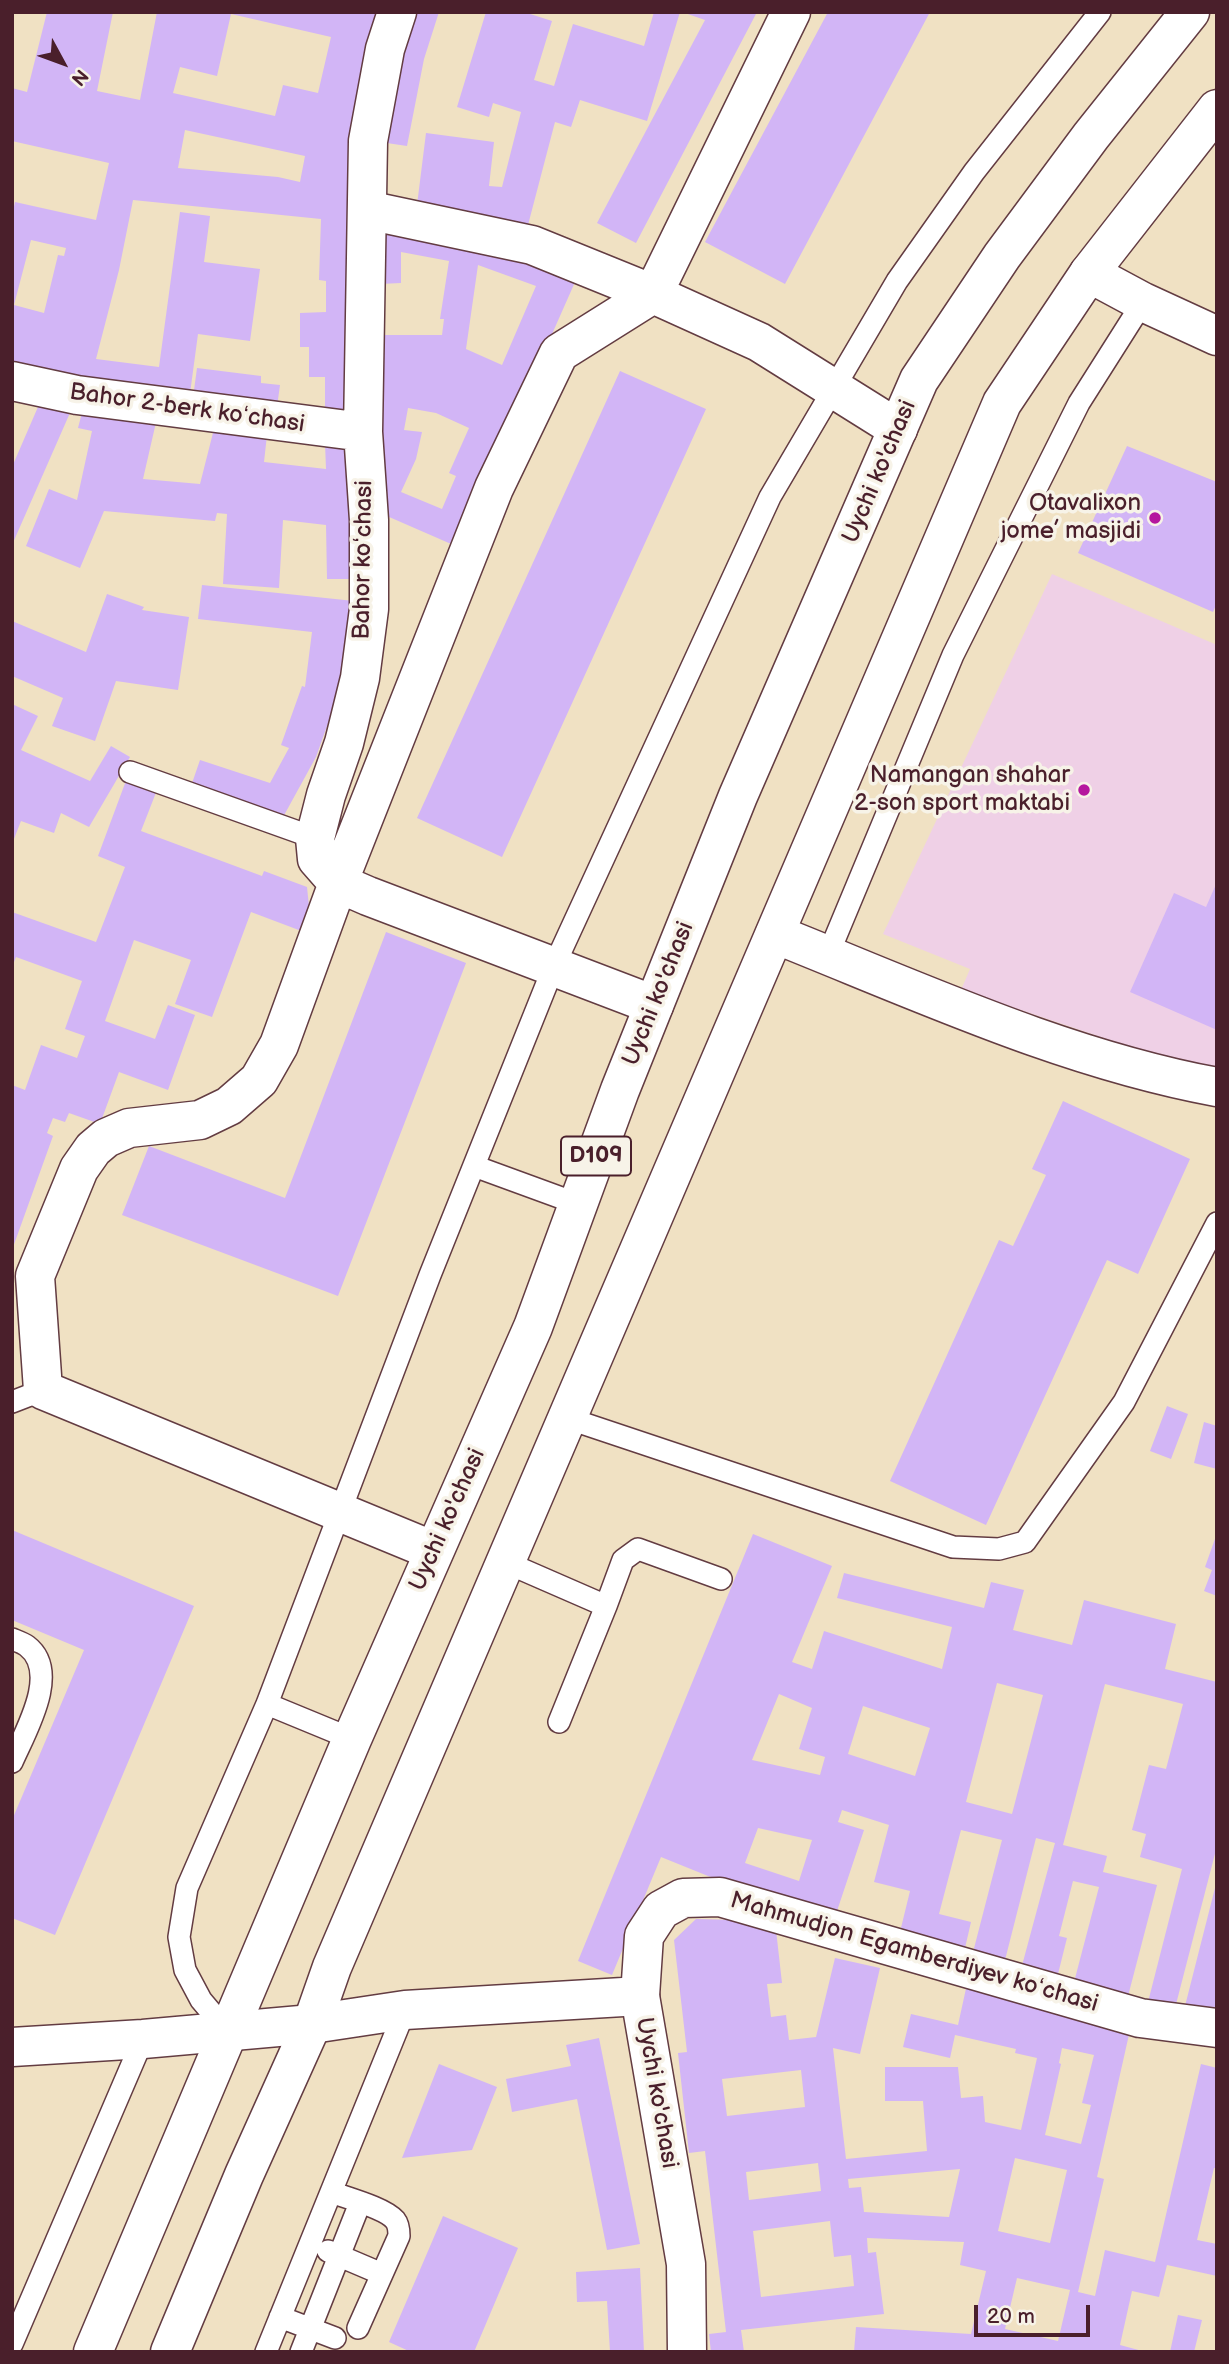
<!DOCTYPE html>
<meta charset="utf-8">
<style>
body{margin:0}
#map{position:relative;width:1229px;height:2364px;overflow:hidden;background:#f0e1c3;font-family:"Balsamiq Sans",sans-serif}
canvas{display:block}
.frame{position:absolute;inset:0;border:14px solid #4a1f2b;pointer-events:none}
.north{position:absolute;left:28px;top:28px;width:70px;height:70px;-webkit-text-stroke:5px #f7f3e8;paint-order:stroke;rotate:131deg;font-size:19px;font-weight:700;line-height:28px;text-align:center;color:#4a1f2b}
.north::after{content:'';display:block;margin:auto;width:24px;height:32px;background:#4a1f2b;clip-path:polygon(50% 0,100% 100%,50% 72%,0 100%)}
.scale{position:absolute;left:974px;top:2305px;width:116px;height:32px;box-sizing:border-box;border:4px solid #4a1f2b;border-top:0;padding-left:9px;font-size:21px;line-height:24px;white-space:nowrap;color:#4a1f2b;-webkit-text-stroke:5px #f7f3e8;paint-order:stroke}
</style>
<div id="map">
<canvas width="1229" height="2364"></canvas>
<div class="frame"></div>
<div class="north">N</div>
<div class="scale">20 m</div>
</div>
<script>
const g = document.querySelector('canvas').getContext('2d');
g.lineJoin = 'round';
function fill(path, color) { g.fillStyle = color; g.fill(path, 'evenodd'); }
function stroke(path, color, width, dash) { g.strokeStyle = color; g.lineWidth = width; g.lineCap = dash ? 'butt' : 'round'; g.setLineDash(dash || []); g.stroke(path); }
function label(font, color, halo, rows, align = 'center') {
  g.font = font + ' "Balsamiq Sans",sans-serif'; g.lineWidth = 7; g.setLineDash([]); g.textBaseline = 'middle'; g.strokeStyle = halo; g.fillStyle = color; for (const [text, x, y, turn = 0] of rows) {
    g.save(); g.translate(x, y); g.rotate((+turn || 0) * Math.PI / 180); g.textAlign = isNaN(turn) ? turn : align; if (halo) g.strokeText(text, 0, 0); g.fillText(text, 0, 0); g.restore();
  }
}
fill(new Path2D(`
 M1052 574 1217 645V1069L1166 1059 961 990 970 969 883 934Z`), '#efd0e6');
fill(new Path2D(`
 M47 12H113L97 91 140 100 157 12H387L357 416H325V377H309V347H300V313L326 312V281L319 280 321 219 133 200 119 270 96 359 159 367 180 212 210 216 204 262 260 269 250 341 198 334 189 401 12 371V216L15 202 96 220 109 163 12 141V88L27 92ZM231 14 331 37 318 93 283 85 275 116 173 93 180 67 217 76ZM185 130 305 156 300 182 278 177 178 168ZM31 240 66 248 64 256 58 255 44 313 14 305Z
 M409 12H439L424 59 407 146 380 142Z
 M486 12H524L552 21 534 80 554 86 573 24 644 46 654 12H680L647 121 580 100 571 127 555 122 528 225 416 213 426 133 494 142 489 186 502 187 521 112 493 103 489 117 457 107Z
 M682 12H757L636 243 597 223 705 20Z
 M828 12H930L785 284 705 242Z
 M385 230 579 273 458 547 380 513V335H442L444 319H440L449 261 401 252V283L380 284ZM478 265 536 286 502 365 466 349ZM408 408 436 413 469 428 449 473 456 476 442 509 401 492 416 459 422 432 404 430Z
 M197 368 261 376V383L280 385 276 414 192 405Z
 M620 371 706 409 502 857 417 818Z
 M44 393 73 406 12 545V467Z
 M85 401 157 418 143 479 200 484 215 425 267 435 264 462 326 469 325 443 359 442 360 579H327L326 525 283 520 279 588 223 584 227 514 217 513 215 521 104 511 80 568 26 546 49 489 77 500 92 431 78 428Z
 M1127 446 1217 482V603L1213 612 1078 553Z
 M202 585 354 601 337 698 316 757 282 819 190 789 200 760 270 783 289 748 281 745 302 686 305 687 312 632 198 619Z
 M107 594 144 607 142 610 189 617 178 690 116 681 95 741 52 726 63 698 12 676V621L86 652Z
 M12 704 38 716 21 750 90 781 111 746 130 757 89 827 61 813 54 833 21 821 12 844Z
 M127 778 157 790 141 831 262 876 264 871 307 887 312 935 251 912 212 1017 175 1004 191 960 134 940 105 1021 155 1039 168 1005 195 1015 168 1090 119 1072 100 1124 69 1113 65 1122 53 1118 47 1133 53 1136 12 1250V1085L25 1090 41 1045 77 1058 85 1036 65 1029 82 981 16 957 12 967V912L96 942 125 867 98 856Z
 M1217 882V1030L1130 992 1174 893 1206 907Z
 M386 932 466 963 338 1296 122 1215 149 1146 285 1198Z
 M1063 1101 1190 1159 1138 1274 1107 1260 986 1525 890 1481 999 1240 1013 1246 1046 1175 1032 1169Z
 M1167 1406 1188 1414 1171 1459 1150 1451Z
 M1204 1422 1217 1426V1469L1194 1463Z
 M12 1530 194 1606 55 1935 12 1918V1820L84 1650 12 1620Z
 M753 1534 832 1566 792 1662 812 1669 824 1631 942 1669 952 1627 837 1598 844 1573 984 1608 991 1582 1024 1590 1013 1630 1072 1645 1084 1600 1176 1624 1165 1669 1217 1682V1846L1174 2012 1147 2006 1182 1869 1140 1857 1146 1834 1132 1830 1149 1765 1166 1769 1183 1704 1105 1684 1063 1845 1107 1856 1103 1872 1157 1885 1127 2000 1073 1986 1099 1887 1073 1881 1059 1936 1067 1938 1056 1982 1020 1973 1055 1843 1036 1838 1003 1968 971 1960 1002 1840 961 1830 939 1914 971 1922 965 1948 900 1932 910 1891 874 1882 889 1825 842 1810 838 1822 864 1830 835 1917 708 1876 661 1857 612 1975 578 1961ZM997 1683 1043 1695 1012 1814 966 1802ZM779 1694 812 1708 799 1749 825 1757 820 1775 752 1760ZM863 1706 930 1728 915 1776 848 1754ZM758 1828 812 1840 799 1881 745 1863Z
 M1216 1536H1217V1596L1204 1591 1212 1570 1205 1567Z
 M1216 1884 1217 2007 1185 2006Z
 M696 1919 775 1921 782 1983 767 1984 771 2017 786 2015 789 2040 816 2037 835 1958 880 1968 860 2054 833 2048 846 2159 927 2151 923 2101H885V2067H958L961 2098 983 2096 985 2122 1021 2130 1037 2058 1015 2053 1016 2049 955 2035 950 2058 903 2047 911 2014 958 2025 967 1984 1028 1998 1026 2006 1130 2030 1097 2177 1104 2179 1078 2292 1095 2296 1105 2250 1155 2262 1201 2064 1217 2068V2168H1214L1197 2240 1217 2244V2276L1167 2265 1159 2297 1132 2291 1120 2345 1146 2352H854L856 2327 971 2334 986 2271 960 2265 964 2242 867 2238 868 2253 876 2252 884 2314 741 2330 744 2352H711L709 2334 726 2332 705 2151 689 2153 678 2053 687 2052 674 1940ZM1062 2048 1094 2055 1082 2103 1091 2105 1081 2144 1045 2135 1061 2064 1059 2063ZM801 2070 805 2107 727 2116 722 2079ZM1015 2158 1067 2170 1050 2243 998 2231ZM818 2163 821 2191 749 2200 746 2172ZM960 2169 949 2217 864 2212 861 2187 849 2188 848 2179ZM830 2221 834 2257 851 2255 854 2286 761 2297 753 2231ZM1017 2278 1070 2290 1058 2341 1005 2329Z
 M599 2038 640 2244 607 2250 577 2099 512 2112 506 2079 571 2066 566 2045Z
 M439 2064 497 2087 472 2150 402 2158Z
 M443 2216 518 2248 474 2352H411L389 2342Z
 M640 2268 644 2352H610L607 2301 577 2302 576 2272Z
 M1178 2315 1202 2320 1194 2352H1170Z`), '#d2b5f6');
const service = new Path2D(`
 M130 772 315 838
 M828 955 953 655 1079 403 1143 302
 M474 1166 578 1204
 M12 1402 43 1390
 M567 1418 953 1547 999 1549 1025 1542 1124 1402 1217 1223
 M505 1562 606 1606 559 1722
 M606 1606 623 1560 638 1549 721 1579
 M12 1639C17 1641 23 1643 27 1646 61 1672 25 1732 12 1762
 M267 1704 352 1739
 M228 2032 201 2000 185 1970 179 1937 187 1888 267 1704 430 1275 554 966 770 497 897 281 974 172 1100 12
 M331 2192C347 2198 385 2208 395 2220 399 2225 399 2231 399 2236L358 2328
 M328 2251 382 2274
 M280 2317 335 2338
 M12 2344 143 2039
 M266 2352 405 2010
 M301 2352 360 2203`);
const minor = new Path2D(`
 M397 12 385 49 368 141 363 432 369 520V609L360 678 344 743 326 795 315 838 317 859 338 883 368 896 654 1005
 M367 210 532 245 653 294 759 342 898 429
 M1089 273 1143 302 1217 336
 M12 381 77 395 363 432
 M775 934C918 991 1065 1059 1217 1087
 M434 1551 43 1390 35 1276 79 1169 93 1149 106 1138 129 1128 200 1120 229 1106 259 1080 279 1045 338 883 494 488 559 353 653 294 791 12
 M640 1996 686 2264 687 2352`);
const tertiary = new Path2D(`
 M12 2047 143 2039 312 2024 405 2010 640 1996 644 1936 661 1910 683 1898 720 1897 1140 2018 1217 2028`);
const primary = new Path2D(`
 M93 2352 352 1739 533 1327 620 1090 738 796 919 380 1002 256 1091 136 1190 12
 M170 2352 244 2175 312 2024 332 1967 1002 403 1089 273 1217 109`);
stroke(service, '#633c42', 24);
stroke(minor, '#633c42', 41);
stroke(tertiary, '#633c42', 41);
stroke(primary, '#633c42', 41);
stroke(service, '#fff', 21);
stroke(minor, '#fff', 38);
stroke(tertiary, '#fff', 38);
stroke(primary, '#fff', 38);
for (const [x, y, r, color] of [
 [1155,518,7,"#b5179e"],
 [1084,790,7,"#b5179e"]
]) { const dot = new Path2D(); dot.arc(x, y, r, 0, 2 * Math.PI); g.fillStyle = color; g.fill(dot); stroke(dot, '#f7f3e8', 2.5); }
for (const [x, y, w] of [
 [596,1156,70]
]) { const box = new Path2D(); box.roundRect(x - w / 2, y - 19.5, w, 39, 5); g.fillStyle = '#f7f3e8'; g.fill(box); stroke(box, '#4a1f2b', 2); }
label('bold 23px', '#4a1f2b', null, [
 ["D109",596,1156]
]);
label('24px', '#4a1f2b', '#f7f3e8', [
 ["Bahor 2-berk koʻchasi",187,409,8],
 ["Uychi ko'chasi",880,472,-67],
 ["Bahor koʻchasi",364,560,-89],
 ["Uychi ko'chasi",659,994,-68],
 ["Uychi ko'chasi",448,1520,-66],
 ["Mahmudjon Egamberdiyev koʻchasi",914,1953,16],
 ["Uychi ko'chasi",656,2093,80]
]);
label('24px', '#4a1f2b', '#f7f3e8', [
 ["Otavalixon",1141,504],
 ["jome’ masjidi",1141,532],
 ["Namangan shahar",1070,776],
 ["2-son sport maktabi",1070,804]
], 'right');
</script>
